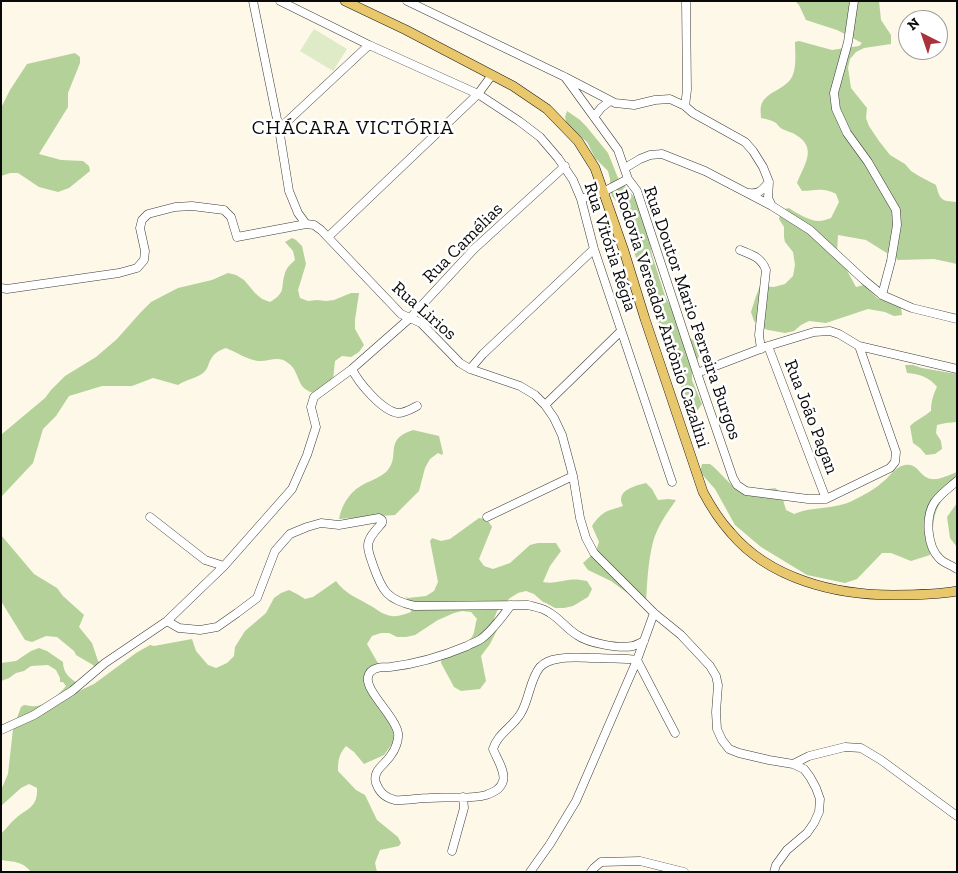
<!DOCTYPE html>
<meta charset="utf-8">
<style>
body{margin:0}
#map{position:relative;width:958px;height:873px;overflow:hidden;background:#fdf8e8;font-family:"Zilla Slab",serif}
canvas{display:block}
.frame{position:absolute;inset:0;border:2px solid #090909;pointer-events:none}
.north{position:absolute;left:898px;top:10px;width:50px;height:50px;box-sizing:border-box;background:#fff;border:1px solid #9d9d9d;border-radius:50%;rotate:319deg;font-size:14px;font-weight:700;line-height:20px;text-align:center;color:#090909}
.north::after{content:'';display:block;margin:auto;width:18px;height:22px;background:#a9323b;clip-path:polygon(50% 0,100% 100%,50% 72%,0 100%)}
</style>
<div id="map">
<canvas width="958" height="873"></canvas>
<div class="frame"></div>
<div class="north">N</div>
</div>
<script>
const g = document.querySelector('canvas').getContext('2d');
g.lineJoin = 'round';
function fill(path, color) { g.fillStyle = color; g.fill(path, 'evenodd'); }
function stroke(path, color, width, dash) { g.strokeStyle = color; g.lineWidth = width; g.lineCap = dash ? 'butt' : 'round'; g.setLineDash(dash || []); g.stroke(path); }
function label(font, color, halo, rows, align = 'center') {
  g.font = font + ' "Zilla Slab",serif'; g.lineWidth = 5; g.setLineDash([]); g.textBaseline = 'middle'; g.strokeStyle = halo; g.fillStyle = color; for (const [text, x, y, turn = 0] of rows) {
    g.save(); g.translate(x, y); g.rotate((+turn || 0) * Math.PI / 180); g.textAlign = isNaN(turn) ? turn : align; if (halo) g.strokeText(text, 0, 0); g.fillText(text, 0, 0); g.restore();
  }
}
fill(new Path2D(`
 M795 1H879L881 20 891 35V44L864 48 856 52 850 59 848 68 851 88 867 108 866 118 869 126 879 141 890 155 905 164 911 171 919 176 936 185C940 200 941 201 957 202V264L934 259 898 260 866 240 838 235 837 252 856 287 864 285 877 298 885 301H894L901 307 902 315 894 316 885 312 868 309 826 323 809 321 801 325 794 331 785 333 768 330 760 327 754 321 751 312 756 296 760 286 774 287 785 284 793 276 795 265 793 252 785 242 784 237V227L779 219 781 210 789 208C796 213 810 221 819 221 823 221 827 219 831 218L839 202 836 194C822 187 817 191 802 191L797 183C804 165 818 148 796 135 792 132 786 131 782 129 779 127 778 125 776 123 771 120 766 119 761 118 761 114 760 109 761 106 764 92 785 90 792 77 797 67 795 53 795 42L799 41 832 50 859 46 862 43 837 30 806 20 799 5Z
 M75 53 80 57V63L68 93V107L39 154 61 160 83 161 89 166 90 171 69 188 58 192 39 187 18 173H10L1 176V108L10 90 27 64Z
 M567 111 580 120 586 126 608 153 618 178 641 205 649 238 652 255 665 296 686 335 693 340 698 347 699 356 692 372V380L702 404 697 411 689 410 685 402 674 360 661 337 659 328 658 311 653 294 651 286 643 270 638 263 635 255 628 227 620 212 617 203 612 196 610 188V179L608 171 595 158 587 142 567 125 565 117Z
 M292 238 296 240 302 246 306 264 298 290 300 298 308 301 317 300 326 301 334 300 351 293H359L355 320V329L364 345 359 352 351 357 342 356 335 361 333 380 319 395C313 393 306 391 302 386 297 378 296 368 288 363 278 355 269 362 258 361 248 360 236 352 226 348 220 350 214 353 211 359 208 364 208 369 203 373 197 378 185 380 178 385L153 378 132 386H102L69 396 56 416 43 429 33 463 1 497 2 434 45 398 51 390 65 376 96 357 117 339 141 312 151 302 178 288 212 280 228 273 236 275 244 280 255 293 262 299 270 302C287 292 280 288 285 273 286 268 291 264 295 260L293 251 285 242Z
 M905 365H913L922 368 957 374V422L946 423 937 425 936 433 941 441 942 449 935 454 926 455 920 448 913 443 910 426C916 420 924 417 931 411 931 402 933 395 937 387 929 377 920 374 907 373Z
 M413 430 439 436 443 453 442 455 438 453 430 459 425 468 419 491 395 515 339 519C342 503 351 490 366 483 373 480 380 477 386 472 402 456 382 440 413 430Z
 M702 464H710C724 475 733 491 750 496L757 491 775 488 781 493 786 510 794 514C813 506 835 510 854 500 864 495 875 489 884 481 891 475 895 467 905 465 919 463 919 477 931 479 940 480 949 475 957 472V487C938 500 933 512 933 535 933 543 934 548 930 555L911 561 891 553H882L857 579 845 583 807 575 761 547 735 525 715 489 700 472Z
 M646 483 652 489 658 500 668 499 676 500C667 513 657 527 653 542 648 562 647 583 646 604L635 595 626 592 611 581 588 570 583 563 596 551 599 542 592 526C602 511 607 511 623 506 615 490 635 486 646 483Z
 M957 503V547L950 538 947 517Z
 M479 518 487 519 492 527 479 559 484 566 493 569 510 563 530 545 538 543H556L561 551 550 566 543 582C554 584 559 581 569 580 575 579 581 580 587 581L592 589 588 597 573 606 564 608H555L546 603 543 602 534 594 526 591 518 593 510 598 497 611 494 619 497 630 490 644 481 656 486 681 480 689 461 691 454 687 441 663 442 654C450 649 471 642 473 635 475 631 475 624 477 619L471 612 462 611 454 613 438 620 415 635 406 637H397L389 633H381L372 636 367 644 379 665 374 669 371 682 393 726 394 741 384 755 364 764 354 752 346 746C339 754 338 760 338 771L356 790 365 795 377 820 398 837 401 843 399 846 380 850 375 863 377 872H31C22 861 15 862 1 860V834C6 829 10 823 15 819 27 808 38 808 37 788L29 784 21 788 1 806V790L8 774 13 729 21 707 24 705C28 705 32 707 36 706 46 705 61 693 66 686L63 682H60V678L56 670 48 665 31 666 24 671 16 673 9 678 1 681V663L16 661 31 651 39 648 47 651 63 662C63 672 69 678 76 682V684L79 691 94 684 136 653 150 645 154 646 192 639 196 651 208 665 216 668 227 663 234 656 235 647 245 631 266 613 274 598 281 593 289 590 297 594 305 599 313 597 336 581C345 594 358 598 371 606 378 610 383 615 392 616 398 617 405 614 411 612V603L405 596 408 598 426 596 434 591 438 582 430 541 432 538 441 541 450 539Z
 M1 535 34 574 57 588 63 596 84 615 79 627 92 643 98 661 101 663 95 668 93 665 76 655 74 651 57 637 46 636 32 642 25 640 1 601Z`), '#b3d198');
fill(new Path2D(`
 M314 29 347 49 333 71 300 51Z`), '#dfeac7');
const minor = new Path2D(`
 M253 1 279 129 289 191 298 213 306 224
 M280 1 369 45 478 94 519 121 540 137 558 158 573 180 581 199 594 249 672 482
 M407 1 565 77 615 103 634 105 655 100 670 99 685 106 693 113 745 142 753 151 763 167 769 182 768 198 772 206
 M854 1 848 42 834 93 836 109 847 133 868 162 896 210 897 225 891 261 882 295
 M565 77 618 150 628 179 637 191 697 373 733 478 737 485 746 491 808 499H826L890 468 895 462 896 452 859 346
 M685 106 687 90 686 1
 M594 117 601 108 610 101
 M279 129 369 45
 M625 168 640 159 650 155 662 154 705 171 772 206 810 230 864 280 882 295 912 308 957 319
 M749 193C760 194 762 190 769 182
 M581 199 603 192 628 179
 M328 237 478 94 492 75
 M740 250C752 255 761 257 766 270L759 335 761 349
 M1 288 7 289 119 273 137 268 144 260 145 251 140 228 142 220 148 214 175 207 192 206 224 210 231 217 237 237 306 224 314 225 321 230 401 314 421 323 460 363 470 369 520 386 535 395 545 405 554 418 562 435 573 476 580 518 586 538 594 553 654 613 681 635 710 666 716 676 718 685 716 712 717 729 722 740 729 749 739 753 769 760 793 764 804 769 810 777 816 788 820 799 819 812 814 823 807 833 787 850 776 865 774 872
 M768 346 826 499
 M352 369C358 382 382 411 398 413 405 413 411 409 417 406
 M470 369 483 354 594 249
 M697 373 768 346 814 332 830 331 839 334 859 346 957 369
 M545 405 621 331
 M957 481C949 488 939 495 934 503 925 518 927 547 940 559 944 563 951 565 957 569
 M150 517 205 560 224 566
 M487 517 573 476
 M511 605C502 617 493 630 481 639 477 642 472 643 467 646 443 656 416 664 390 667 382 667 370 667 368 677 365 691 395 716 398 733 399 740 395 750 391 755 385 765 372 770 376 783 379 792 386 798 395 800 406 801 418 798 429 798 446 796 470 800 486 795 494 792 501 789 503 781 506 772 496 757 493 749 498 733 513 727 521 713 529 700 530 679 540 667 544 663 551 660 557 659 570 656 585 658 599 658 612 659 624 658 637 660L675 733
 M167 621 179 628 200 630 217 627 237 613 257 598 275 551 290 534 307 527 321 523 339 525 379 518 382 520V523C377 529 368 537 368 546 368 552 371 559 373 565 382 591 387 600 415 606L528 605C536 607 544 608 550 613 560 619 567 629 577 635 588 643 619 649 633 646 636 645 640 643 644 641
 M1 730 34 715 72 691 105 663 167 621 224 566 292 489 307 455 316 427 311 407 314 397 352 369 410 318 474 249 565 166
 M793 764 809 756 845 747 861 748 881 760 957 816
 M452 851 464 808 463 797
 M530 872 550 844 576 801 637 660 654 613
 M591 872 594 868 601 862 640 861 684 872`);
const major = new Path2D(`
 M345 1 406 30 513 86 547 109 578 141 595 168 624 251 645 319 703 492C711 507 720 521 731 533 770 579 835 595 893 595 914 595 935 595 957 591`);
stroke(minor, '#3c3c3c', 9);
stroke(major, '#1a1a1a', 10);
stroke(minor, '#fff', 8);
stroke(major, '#e9c76c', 9);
label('18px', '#090909', '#fff', [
 ["Rua Camélias",463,243,-45],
 ["Rua Vitória Régia",610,247,72],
 ["Rua Lirios",424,311,41],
 ["Rua Doutor Mario Ferreira Burgos",692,313,71],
 ["Rodovia Vereador Antônio Cazalini",662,319,72],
 ["Rua João Pagan",811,417,69]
]);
g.letterSpacing = '1px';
label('20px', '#090909', '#fff', [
 ["CHÁCARA VICTÓRIA",353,128]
]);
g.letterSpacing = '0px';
</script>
